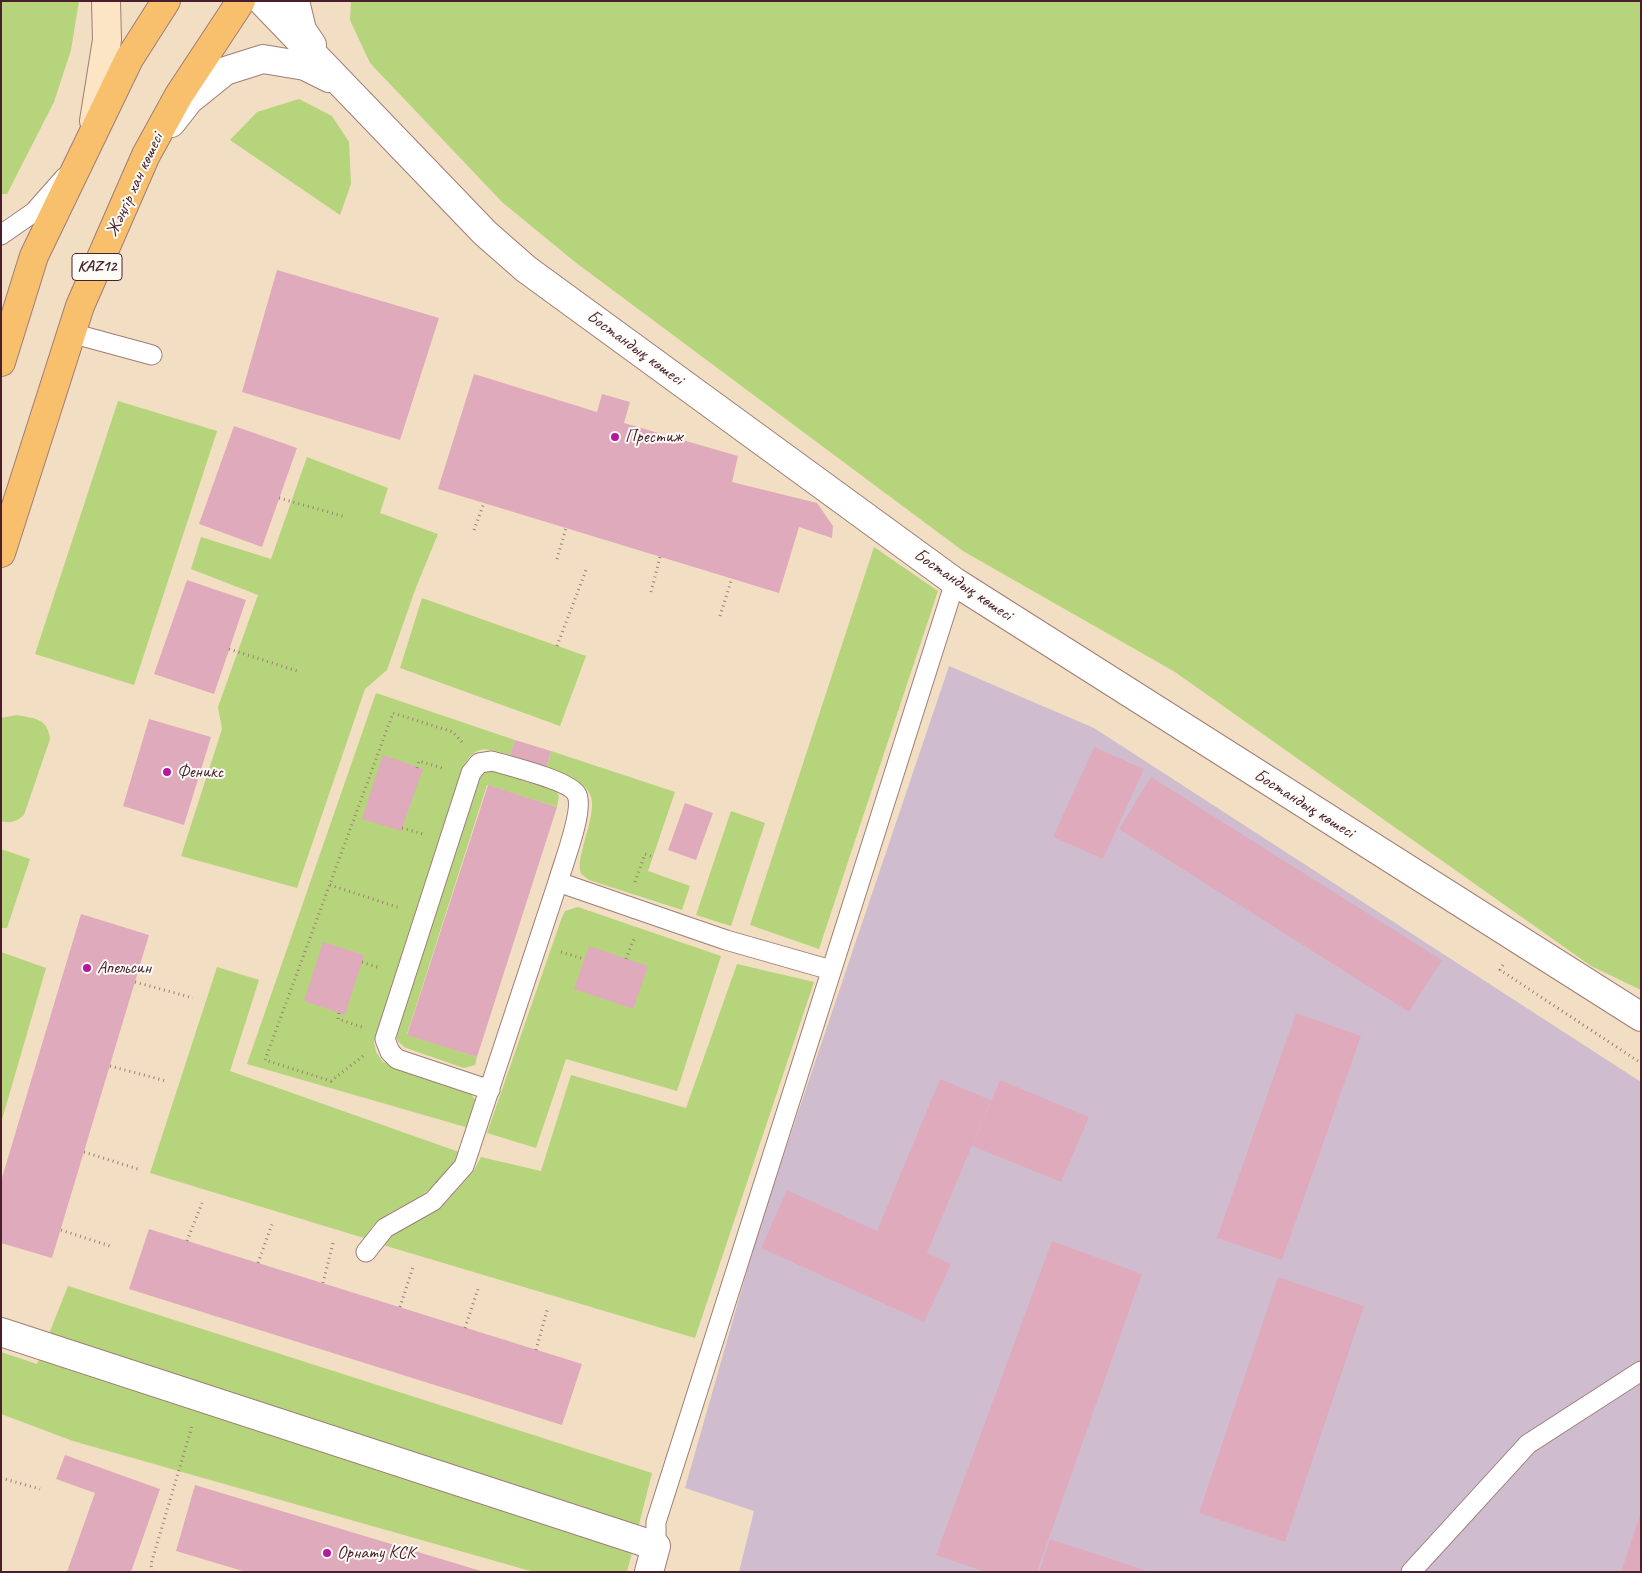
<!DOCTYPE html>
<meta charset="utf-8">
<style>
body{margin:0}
#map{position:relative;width:1642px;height:1573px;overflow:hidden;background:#f2dec2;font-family:Caveat,sans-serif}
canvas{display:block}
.frame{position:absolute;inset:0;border:2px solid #4a1f2b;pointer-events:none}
</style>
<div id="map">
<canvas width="1642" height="1573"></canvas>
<div class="frame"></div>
</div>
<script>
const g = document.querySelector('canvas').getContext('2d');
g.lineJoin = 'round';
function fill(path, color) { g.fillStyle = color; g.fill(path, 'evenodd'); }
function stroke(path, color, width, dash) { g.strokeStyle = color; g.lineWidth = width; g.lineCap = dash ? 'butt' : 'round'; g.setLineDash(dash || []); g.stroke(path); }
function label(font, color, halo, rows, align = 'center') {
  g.font = font + ' Caveat,sans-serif'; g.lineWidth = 4; g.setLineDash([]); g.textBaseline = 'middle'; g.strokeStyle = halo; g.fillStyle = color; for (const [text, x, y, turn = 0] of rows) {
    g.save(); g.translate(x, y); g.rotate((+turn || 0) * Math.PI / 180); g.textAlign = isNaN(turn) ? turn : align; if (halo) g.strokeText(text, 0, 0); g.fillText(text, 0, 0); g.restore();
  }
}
fill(new Path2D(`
 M949 666 1094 728 1641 1082V1572H739L754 1511 685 1488 760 1225Z`), '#cfbdcf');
fill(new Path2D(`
 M1 1H79L71 50 54 102 7 194H1Z
 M351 1H1641V990L1591 966 1175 672 963 551 575 262 502 202 370 63 350 20Z
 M299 99 332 116 349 142 351 184 340 215 230 140 257 112Z
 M118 401 217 431 134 685 35 654Z
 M307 457 388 488 380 513 438 534 415 590 387 670 365 689 297 888 181 856 222 729 218 707 258 595 191 569 201 537 271 559Z
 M874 547 938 591 819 949 750 925Z
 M422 598 586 656 560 726 400 668Z
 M376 693 515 740 510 755C481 747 474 744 460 774L374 1041 376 1052 383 1062 471 1094 477 1103 469 1128 247 1064Z
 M17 715C36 719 47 718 50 739L24 815C17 821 11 824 1 821V718Z
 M551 751 675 792 648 871 690 886 682 910 589 880 581 874C578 864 581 856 583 847 598 794 600 789 547 767Z
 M497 769 556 790 559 796 557 807 487 785 407 1034 477 1057 475 1065 464 1068 406 1048C399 1043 396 1040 395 1032L477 779 481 773Z
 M731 811 765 823 731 926 696 915Z
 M1 849 30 859 7 928H1Z
 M578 907 721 956 677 1091 566 1059 536 1148 487 1133 562 917 565 911Z
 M1 952 46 968 1 1123Z
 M737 964 814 982 695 1338 383 1245 396 1232 440 1209 473 1172 481 1157 541 1171 571 1075 686 1108Z
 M217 967 259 980 230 1071 459 1152C442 1192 412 1198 379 1220 373 1224 369 1232 364 1238L150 1173Z
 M68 1286 652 1473 627 1572H534L73 1441 1 1414V1352L37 1364Z`), '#b6d47b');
fill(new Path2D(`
 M277 270 439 318 400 440 242 392Z
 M474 374 597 412 602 394 630 402 624 423 738 456 732 482 817 503 833 526 832 538 799 527 779 593 438 489Z
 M234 426 297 448 262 547 199 524Z
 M187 580 246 600 214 694 154 674Z
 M149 719 211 737 184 825 123 806Z
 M515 740 551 751 547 767 510 755Z
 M1094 747 1144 769 1103 859 1053 837Z
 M383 755 423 769 401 831 362 819Z
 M1151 777 1442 960 1409 1012 1119 829Z
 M488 785 557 807 477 1057 407 1035Z
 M685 803 713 813 696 860 668 850Z
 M81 914 149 935 52 1258 1 1243V1181Z
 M323 942 364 955 345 1015 304 1001Z
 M589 946 648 966 633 1009 574 989Z
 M1296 1013 1361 1036 1282 1260 1217 1238Z
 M940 1079 991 1100 927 1253 951 1264 924 1322 761 1248 787 1190 877 1231Z
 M1000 1080 1089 1117 1061 1182 972 1146Z
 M149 1229 582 1364 562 1425 129 1289Z
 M1052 1241 1142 1274 1037 1572H986L936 1555Z
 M1278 1277 1364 1306 1285 1542 1199 1513Z
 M65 1455 160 1489 131 1572H67L95 1493 56 1479Z
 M195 1485 481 1571V1572H246L176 1551Z
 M1640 1515 1641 1572H1621Z
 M1050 1539 1147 1571V1572H1039Z`), '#dfabbc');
const service = new Path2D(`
 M1 235 34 212 65 177
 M71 333 152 355
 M490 1090 397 1059 390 1052 385 1039 471 773 479 763 492 761C509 766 571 781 577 795 584 811 563 864 558 882
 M366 1252 385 1228 433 1201 464 1166 558 882 726 940 831 970
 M656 1546V1522L955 582
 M1411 1572 1528 1444 1641 1371`);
const minor = new Path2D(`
 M262 1 485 233 526 269 955 582 1641 1017
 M295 1 302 30 312 45
 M171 123 189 100 225 71 263 59 305 66 329 78
 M1 1332 656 1546 649 1572`);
const secondary = new Path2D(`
 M94 121 107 40 106 1`);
const primary = new Path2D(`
 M1 362 34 256 129 59 166 1
 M1 553 80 306 146 155 179 95 241 1`);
stroke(service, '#9e7e76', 21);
stroke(minor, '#9e7e76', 30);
stroke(secondary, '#9e7e76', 30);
stroke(primary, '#9e7e76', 30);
stroke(new Path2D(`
 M279 498 346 517
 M474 530 484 503
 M557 559 566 528
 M651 592 660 557
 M720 616 732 578
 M557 646 586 570
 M229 649 297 671
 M417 768 419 761 445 769
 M402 828 423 834
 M635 882 645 854 653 857
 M330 885 400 908
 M561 952 584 959
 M626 959 635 936
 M362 962 380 968
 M1503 965 1500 970 1641 1063
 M135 982 193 998
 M339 1013 338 1019 362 1027
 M363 1056 331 1081 265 1060 393 713 453 732 463 743
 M110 1066 166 1081
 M84 1152 138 1169
 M61 1230 113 1247
 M187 1241 202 1203
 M258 1263 272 1224
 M323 1283 333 1243
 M400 1307 413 1267
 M465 1328 479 1286
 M536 1350 548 1307
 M1 1478 40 1489
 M152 1572 151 1564 192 1426`), '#9e7e76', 3, [1, 4]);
stroke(service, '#fff', 19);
stroke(minor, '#fff', 28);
stroke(secondary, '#fce5c4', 28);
stroke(primary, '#f8bf6c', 28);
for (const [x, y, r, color] of [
 [615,437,5,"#b5179e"],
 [167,772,5,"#b5179e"],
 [87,968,5,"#b5179e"],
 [327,1553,5,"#b5179e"]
]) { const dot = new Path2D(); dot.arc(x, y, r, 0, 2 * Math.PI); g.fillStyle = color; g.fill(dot); stroke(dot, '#fdfcf7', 2); }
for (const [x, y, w] of [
 [97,267,50]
]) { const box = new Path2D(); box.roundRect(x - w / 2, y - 13.5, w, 27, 4); g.fillStyle = '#fdfcf7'; g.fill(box); stroke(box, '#4a1f2b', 1); }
label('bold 16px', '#4a1f2b', null, [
 ["KAZ12",97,267]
]);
label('18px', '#4a1f2b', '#fdfcf7', [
 ["Жәңгір хан көшесі",135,185,-65],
 ["Бостандық көшесі",635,348,36],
 ["Бостандық көшесі",963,585,34],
 ["Бостандық көшесі",1304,804,32]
]);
label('18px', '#4a1f2b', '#fdfcf7', [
 ["Престиж",625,437],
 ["Феникс",177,772],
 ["Апельсин",97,968],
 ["Орнату КСК",337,1553]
], 'left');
</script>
